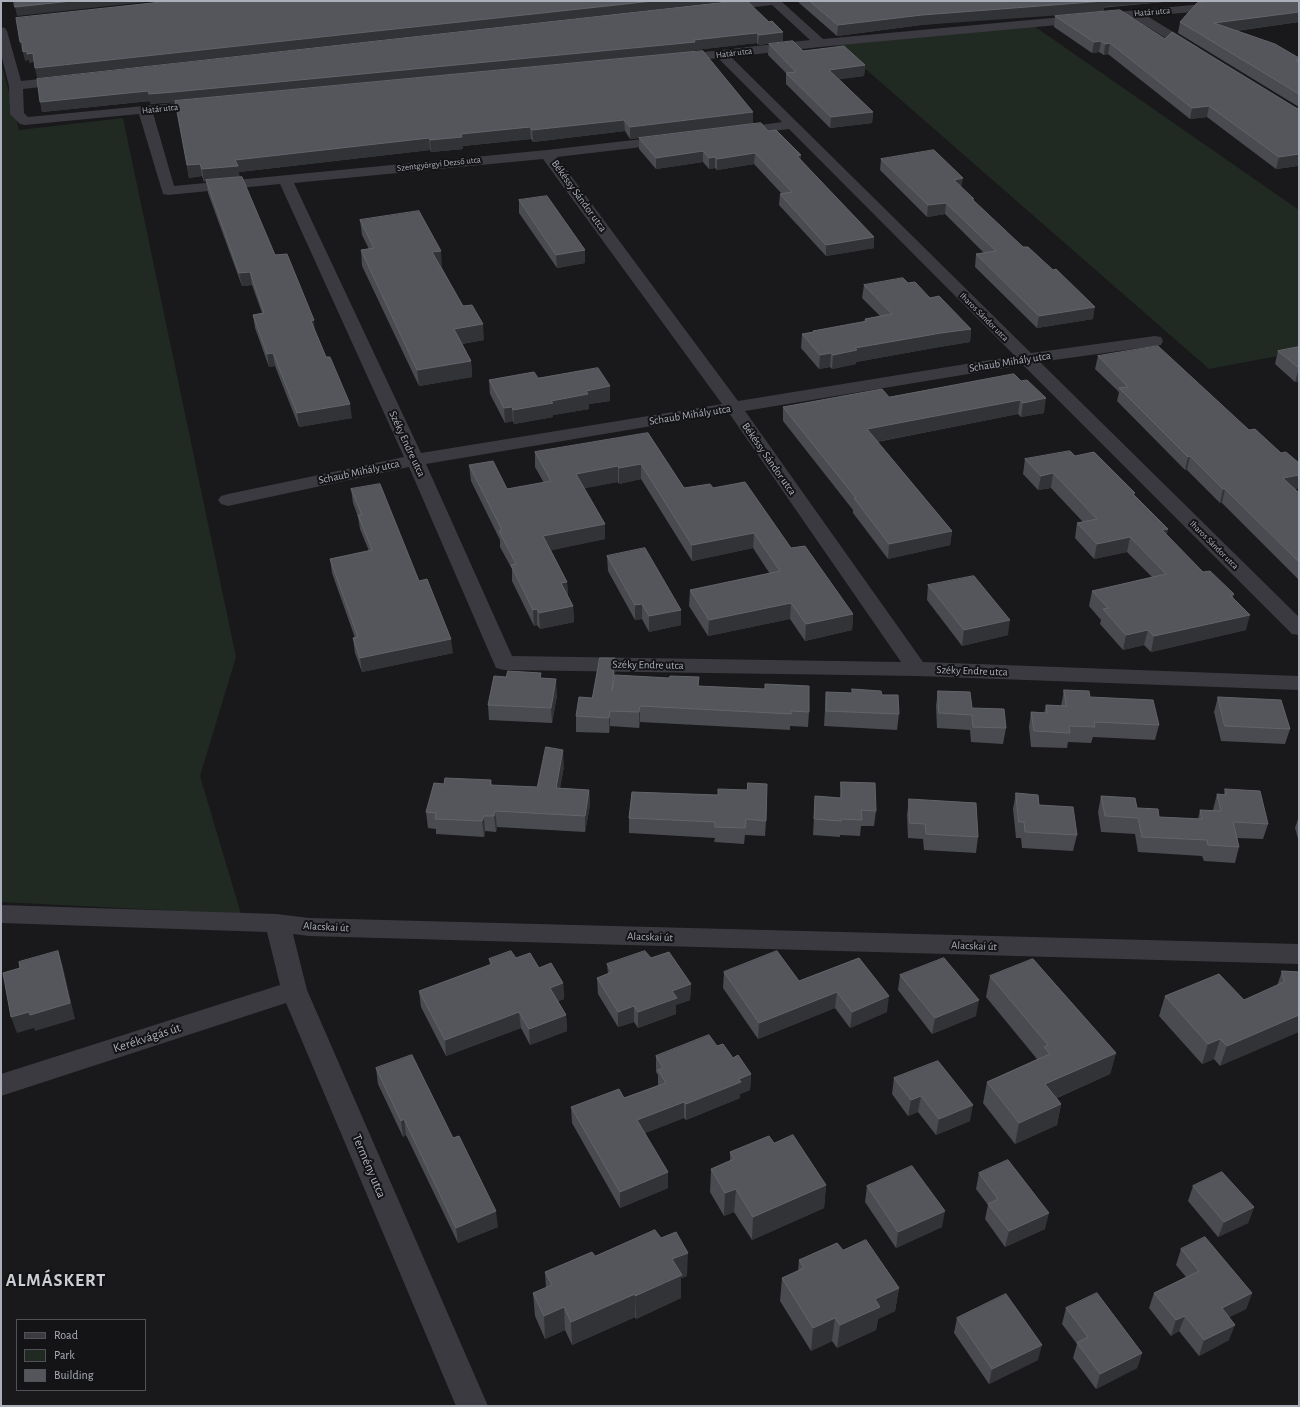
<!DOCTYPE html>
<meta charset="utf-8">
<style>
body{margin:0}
#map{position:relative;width:1300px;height:1407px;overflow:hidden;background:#19191b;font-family:"Alegreya Sans",sans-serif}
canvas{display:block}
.frame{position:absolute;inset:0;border:2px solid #abafba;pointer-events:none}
.legend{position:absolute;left:16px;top:1319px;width:130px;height:72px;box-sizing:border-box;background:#141416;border:1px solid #505258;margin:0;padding:5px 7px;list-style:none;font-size:12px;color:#abafba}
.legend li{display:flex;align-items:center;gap:8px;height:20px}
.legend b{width:20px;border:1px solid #505258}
</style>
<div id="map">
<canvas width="1300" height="1407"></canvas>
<div class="frame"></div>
<ul class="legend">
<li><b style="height:5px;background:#3a3a40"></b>Road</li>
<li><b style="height:11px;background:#202922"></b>Park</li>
<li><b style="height:11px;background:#55565b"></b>Building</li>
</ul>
</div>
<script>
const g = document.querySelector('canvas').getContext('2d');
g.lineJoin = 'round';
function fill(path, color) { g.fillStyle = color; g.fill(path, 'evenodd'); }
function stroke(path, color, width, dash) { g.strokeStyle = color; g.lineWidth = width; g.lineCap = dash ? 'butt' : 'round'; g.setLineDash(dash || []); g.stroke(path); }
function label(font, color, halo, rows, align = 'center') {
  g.font = font + ' "Alegreya Sans",sans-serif'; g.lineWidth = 4; g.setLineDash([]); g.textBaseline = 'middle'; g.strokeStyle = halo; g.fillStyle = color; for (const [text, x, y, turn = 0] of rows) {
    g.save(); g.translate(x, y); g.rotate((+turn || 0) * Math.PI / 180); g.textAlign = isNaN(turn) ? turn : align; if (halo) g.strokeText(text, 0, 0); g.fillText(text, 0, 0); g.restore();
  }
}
fill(new Path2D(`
 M1034 26 1299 210V352L1209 369 838 45Z
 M1 62 19 130 123 118 236 657 200 776 241 914 1 902Z`), '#202922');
fill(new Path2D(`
 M743 1H783L782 2 823 39 1236 1H1281L1279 4 1275 5 1147 16 1198 47 1200 50 1198 53H1190L1133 18 820 47 731 57 1031 353 1155 336 1161 337 1163 341 1161 345 1155 346 1040 362 1299 617V635L1292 634 1023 365 745 411 923 662 1299 676V690L917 676 504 670 496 668 409 467 228 506 221 504 218 500 221 496 228 494 404 457 280 184 168 195 163 194 139 114 25 125 20 124 10 114 9 86 1 54V27L5 28 7 31 21 81 68 76 73 77 74 80 73 83 68 84 23 89 24 113 28 117 207 100 212 101 214 104 212 107 207 108 153 113 174 186 547 150 668 136 673 137 675 140 673 143 668 144 557 157 738 401 1015 356 789 129 736 136 731 135 729 132 731 129 782 122 718 58 677 63 673 62 671 59 673 56 677 55 810 40 772 5 720 11 716 10 714 7 716 4ZM543 159 722 404 421 453 294 183ZM729 413 901 662 512 656 426 464Z
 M1 905 277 914 309 918 1299 944V964L309 936 293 934 307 990 488 1406H456L286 1003 1 1096V1074L280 985 267 932 1 923Z`), '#3a3a40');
fill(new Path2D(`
 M797 1H1174L921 25 837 36Z
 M1204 2 1299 22 1236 31 1299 58V107L1178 33 1180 22Z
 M1055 16 1165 39 1296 108 1299 109V166H1298L1276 169 1207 117 1190 119 1108 54 1104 55 1099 52 1092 53 1054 27Z
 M769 22 783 32V42L758 45 757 43 747 44 695 50V52L753 124 630 139 625 131 533 142 531 139 463 146V149L431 152 430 150 239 172V177L275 255 315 331 352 418 299 427 275 366 269 367 255 328 253 315 262 313 252 285 242 286 208 193 206 181 204 182 202 176 189 178 176 102 150 104V101L42 112 37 79Z
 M769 44 803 51 865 65 864 76 839 79 873 112 872 123 830 128 786 84V73L768 55Z
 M768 131 801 155V161L874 237V248L826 256 779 205 780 194H782L754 164 717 170 715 168 709 169 703 162 656 169 639 149V138Z
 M881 159 962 188 973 200 1093 319 1037 328 975 267 976 254 984 253 945 214 927 217 880 170Z
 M519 200 585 250V263L557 268 519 213Z
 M360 220 442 266H441L463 306 484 340 462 344 471 361 472 377 419 386 362 266 361 250 369 249 362 235Z
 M908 283 930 298 971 329 970 342 939 347 856 362V364L832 369 830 367 819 369 801 348 802 334 812 332 813 331 864 322 865 319 880 316 862 298 864 285Z
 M1299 347V381L1295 382 1275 364 1278 351Z
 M1098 356 1249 430 1281 453 1299 463V488L1294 489 1299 493V580L1222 503H1220L1187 470H1185L1117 401 1119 392 1095 369Z
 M1014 374 1044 413 1021 417 1018 414 877 442 952 531 950 545 888 559 853 513V510L783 421V407L889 397Z
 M538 378 610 401 589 404V409L553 415V417L514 424 513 421 505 423 490 394 489 380Z
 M648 433 684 488H713L791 548 853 614 852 630 805 641 790 619 708 636 689 606 690 590 770 574 753 548 692 561 641 479 619 484 618 482 584 488 605 539 551 550 567 582 568 596 573 606 574 622 540 629 537 625 534 626 512 581V569L500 547V540L471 481 469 465 507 489 544 483 535 467V452Z
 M1075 456 1135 496 1167 535 1203 572 1234 594 1233 597 1246 630 1151 652 1144 645 1123 650 1100 624 1101 620 1089 606 1092 591 1152 577 1127 552 1094 559 1075 538 1077 523 1083 522 1051 488 1038 490 1023 474 1025 459Z
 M351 489 419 581 453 653 362 672 355 653 353 638H355L332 573 330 559 369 551 360 529 358 517 353 503Z
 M607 556 681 610V625L649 632 642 619 635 620 608 571Z
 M928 585 1008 635 962 646 927 600Z
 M615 658V677L699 686 809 712 808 727 790 726V730L640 722 639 728 610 726 609 733 576 732V716L592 698Z
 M542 678 557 695 552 723 489 720 488 705Z
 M852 689 899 714 897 730 824 726 826 692 852 693Z
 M1064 690 1090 697 1159 725 1155 740 1093 737 1091 743 1068 742 1067 748 1031 747 1029 727 1031 712 1044 713 1046 705 1061 706Z
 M938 691 972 708 1006 728 1003 744 971 742 970 730 937 728 936 706Z
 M1218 697 1290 729 1285 744 1221 741 1214 712Z
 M564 766 560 788 589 790 590 805 585 832 497 827 496 832 485 831 484 837 436 834V829L428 828 426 812 444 784 491 780 492 785 537 787Z
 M841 782 876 811 874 826H861L860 836 840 835V837L813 835 815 796 840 798Z
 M1225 789 1268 824 1263 839 1237 838 1239 847 1235 863 1204 861 1202 856 1138 852 1135 834 1101 832 1098 812 1101 796 1137 808 1159 817 1198 819 1200 810H1213L1217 794 1224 795Z
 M632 792 766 821 765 836 745 835 744 844 714 842 715 838 629 833V818Z
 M1016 793 1039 805 1077 835 1073 851 1022 848 1021 838H1016L1013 809Z
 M909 799 978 837 976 853 924 850 923 839 908 838 907 815Z
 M1299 816V842L1295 828Z
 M516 958 539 968 563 983 564 999 558 1001 566 1015 567 1031 530 1045 521 1028 446 1056 421 1007 419 991 490 965 489 959Z
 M651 958 691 984 690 1000 676 1005V1014L638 1028 634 1022 618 1027 598 994 597 978 608 974 607 964Z
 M859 958 887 1012 850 1028 835 1008 758 1039 723 988 724 972 799 981Z
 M1282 971 1299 972 1220 1066 1214 1059 1202 1064 1159 1016 1165 996 1244 1000 1277 986Z
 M900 975 976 1016 932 1034 898 990Z
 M990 976 1116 1053 1110 1074 1057 1098 1061 1104 1057 1125 1015 1144 983 1103 987 1082 1037 1059 986 997Z
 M717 1046 733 1058 751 1074 750 1090 740 1094V1098L686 1120 684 1118 645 1133 668 1188 620 1208 572 1123 571 1107 624 1098 658 1085V1075L656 1072V1056Z
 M376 1068 498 1227 458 1243 406 1135 403 1137 378 1084Z
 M894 1078 970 1121 936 1135 918 1112 908 1116 892 1094Z
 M774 1143 826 1185 824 1208 752 1240 734 1212 724 1216 710 1192 711 1169 730 1161V1152Z
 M979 1173 1045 1229 1005 1247 985 1219 988 1205 976 1189Z
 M867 1186 942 1227 896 1248 865 1202Z
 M1193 1186 1254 1207 1248 1223 1218 1237 1188 1201Z
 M661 1238 687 1276 681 1278V1298L636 1319 635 1317 572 1345 565 1330 545 1339 535 1316 533 1293 546 1288 545 1272 595 1256Z
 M1181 1249 1252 1293 1246 1309 1229 1317V1340L1199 1356 1179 1331 1171 1336 1149 1308 1154 1293 1186 1277 1176 1265Z
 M843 1250 899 1288 895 1311 878 1319 876 1330 837 1348 832 1341 811 1351 780 1301 782 1278 798 1271 799 1260Z
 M1066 1308 1142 1353 1137 1368 1096 1389 1073 1358 1077 1344 1062 1324Z
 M957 1318 1038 1360 989 1384 954 1333Z`), '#4a4b50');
fill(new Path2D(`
 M72 1H155L17 16 15 7Z
 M653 1H731L37 78 35 68Z
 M1099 1H1174L1104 7V12L921 25 837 36 838 25 922 15Z
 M1204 1H1220L1204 2Z
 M1299 12V22L1211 34 1214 23Z
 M783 32V42L758 45 759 35Z
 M757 33V43L695 50V52L150 104 149 94 694 40Z
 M1101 41 1099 52 1092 53 1094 42Z
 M20 42H22L24 51H22Z
 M1110 43 1108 54 1104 55 1105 44Z
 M27 51 33 53 35 62 29 63V60L25 61 23 52Z
 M865 65 864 76 828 81 829 70Z
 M148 91 150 101 42 112 40 102Z
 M1209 106 1207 117 1190 119 1192 108Z
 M753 112V124L630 139V127Z
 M873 112 872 123 830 128 831 117Z
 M624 120 625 131 533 142 532 130Z
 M530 127 531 139 463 146V149L431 152 430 140 461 134Z
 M429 138 430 150 239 172 240 178 204 182 202 169 235 160Z
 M703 151V162L656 169V158Z
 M755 153 754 164 717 170V159Z
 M1299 154V163L1298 166 1276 169 1279 157Z
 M801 155V166L797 156Z
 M715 157V168L709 169V158Z
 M200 164 202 176 189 178 187 165Z
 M963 178 961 190 954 180Z
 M946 203 945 214 927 217 928 205Z
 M874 237V248L826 256V245Z
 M585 250V263L557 268 556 255Z
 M441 251 442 266 434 267 432 252Z
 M250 272 252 285 242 286 239 273Z
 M1095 307 1093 319 1037 328 1039 316Z
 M314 320 315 333 311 321Z
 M483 324 484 340 455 345 454 329Z
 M971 329 970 342 939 347 856 362V364L832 369 833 355 855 348 941 333Z
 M273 353 275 366 269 367 267 354Z
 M831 353 830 367 819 369 820 355Z
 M471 361 472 377 419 386 417 370Z
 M1299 368V381L1295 382Z
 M610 386V401L589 404V409L553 415V417L514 424 513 410 551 401 586 391Z
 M1046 398 1044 413 1021 417 1023 403Z
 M1020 400 1018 414 865 444 867 429Z
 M350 404 352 418 299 427 297 413Z
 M512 407 513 421 505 423 504 408Z
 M1190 456 1187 470H1185L1188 457Z
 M641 464V479L619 484V468Z
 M618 466V482L577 490 576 474Z
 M1053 473 1051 488 1038 490 1041 476Z
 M1299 475V488L1279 492 1283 478Z
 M1223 489H1225L1222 503H1220Z
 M605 524V539L544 552 543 536Z
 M1168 529 1165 544 1162 530Z
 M952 531 950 545 888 559 889 544Z
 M754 533 753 548 692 561V545Z
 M1130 537 1127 552 1094 559 1097 544Z
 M567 582 568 598 561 583Z
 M791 603 790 619 708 636 709 620Z
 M642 604V619L635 620V605Z
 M573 606 574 622 540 629 539 613Z
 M537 609V625L534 626 533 610Z
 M681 610V625L649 632V616Z
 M853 614 852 630 805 641 806 624Z
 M1250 615 1246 630 1151 652 1154 636Z
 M1010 620 1008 635 962 646 964 630Z
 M1148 630 1144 645 1123 650 1126 635Z
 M451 639 453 653 362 672 360 658Z
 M615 658V673L612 707V691Z
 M556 679 557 695 552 723 551 708Z
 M640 706V722L639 728V712Z
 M610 711V726L609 733V718Z
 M563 750 564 766 557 803 556 788Z
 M589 790 590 805 585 832V816Z
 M495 811 497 827 496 832 494 816Z
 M484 816 485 831 484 837 482 821Z
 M58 951 63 967 75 1019 35 1031 34 1028 17 1033 11 1017Z
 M563 983 564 999 551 1004 550 988Z
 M691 984 690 1000 676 1005V1014L638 1028V1012L672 991Z
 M837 992 835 1008 758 1039 759 1023Z
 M889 996 887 1012 850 1028 852 1012Z
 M979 1000 976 1016 932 1034 935 1018Z
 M634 1006V1022L618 1027V1012Z
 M519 1012 521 1028 446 1056 445 1040Z
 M566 1015 567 1031 530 1045 529 1029Z
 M1299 1015V1032L1220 1066 1227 1046Z
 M1220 1039 1214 1059 1202 1064 1208 1044Z
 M1116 1053 1110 1074 1040 1105 1045 1084Z
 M751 1074 750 1090 740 1094V1098L686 1120V1104Z
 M921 1096 918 1112 908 1116 911 1100Z
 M684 1102V1118L637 1136V1120Z
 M1061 1104 1057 1125 1015 1144 1019 1123Z
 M973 1105 970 1121 936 1135 939 1119Z
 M404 1119 406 1135 403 1137 401 1121Z
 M668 1172V1188L620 1208V1192Z
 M826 1185 824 1208 752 1240 753 1217Z
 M736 1189 734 1212 724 1216 725 1193Z
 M1254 1207 1248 1223 1218 1237 1224 1222Z
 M496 1211 498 1227 458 1243 456 1228Z
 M945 1211 942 1227 896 1248 898 1232Z
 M1049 1213 1045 1229 1005 1247 1009 1231Z
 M688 1253 687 1276 681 1278V1298L636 1319 635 1296 672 1259Z
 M899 1288 895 1311 878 1319 876 1330 837 1348 840 1325 875 1299Z
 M1252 1293 1246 1309 1216 1324 1222 1308Z
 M635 1294V1317L572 1345 571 1322Z
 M564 1307 565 1330 545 1339 544 1316Z
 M1185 1316 1179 1331 1171 1336 1176 1320Z
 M835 1318 832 1341 811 1351 813 1328Z
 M1235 1325 1229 1340 1199 1356 1204 1340Z
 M1042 1345 1038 1360 989 1384 992 1369Z
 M1142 1353 1137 1368 1096 1389 1100 1374Z`), '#323336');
const building = new Path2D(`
 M14 1H72L15 7Z
 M171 1H653L35 68 33 53 27 54V51L23 52 22 42H20L16 18Z
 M737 1H747L769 22 772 21 783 32 759 35 757 33 747 34 694 40 695 42 174 92 149 94 148 91 40 102 37 79Z
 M810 1H1105L922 15 838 25Z
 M1220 1H1299V12L1214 23 1275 44 1299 58V60H1296L1299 62V94L1180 22 1197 3Z
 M1120 10 1165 39 1172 32 1296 108 1299 109V154L1279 157 1209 106 1192 108 1110 43 1105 44 1101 41 1094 42 1055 16Z
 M793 41 803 51 844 46 865 65 829 70 873 112 831 117 786 73 796 72 769 44Z
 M703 51 753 112 630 127 624 120 532 130 530 127 461 134 462 137 430 140 429 138 235 160 238 166 202 169 200 164 187 165 175 101Z
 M761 123 768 131 776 130 801 155 797 156 874 237 826 245 780 194 792 192 755 153 717 159 715 157 709 158 703 151 656 158 639 138Z
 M934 150 963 178 954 180 974 199H972L1023 247H1028L1053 270 1056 269 1095 307 1039 316 976 254 996 251 946 203 928 205 881 159Z
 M242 177 275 255 287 254 314 320 311 321 326 357H330L350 404 297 413 273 353 267 354 253 315 264 313 250 272 239 273 206 180Z
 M547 196 585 250 556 255 519 200Z
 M419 211 441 251 432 252 463 306 472 305 483 324 454 329 471 361 417 370 361 250 374 248 360 220Z
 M903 278 908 283 915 282 930 298 939 296 971 329 941 333 855 348 857 350 833 355 831 353 820 355 802 334 814 332 813 331 867 321 865 319 892 314 864 285Z
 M1158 346 1249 430 1255 429 1281 453 1286 452 1299 463V475L1283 478 1299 493V562L1225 489H1223L1190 456 1188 457 1119 388 1128 387 1098 356Z
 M1299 347V368L1278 351Z
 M598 368 610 386 586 391 588 394 551 401 553 403 513 410 512 407 504 408 489 380 534 372 538 378Z
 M1014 374 1021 381 1027 380 1046 398 1023 403 1020 400 867 429 952 531 889 544 854 498H856L783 407 882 389 889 397Z
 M648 433 684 488 710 484 713 488 745 482 791 548 805 546 853 614 806 624 791 603 709 620 690 590 780 571 754 533 692 545 641 464 619 468 618 466 576 474 605 524 543 536 567 582 561 583 573 606 539 613 537 609 533 610 511 565 516 564 499 531 502 530 469 465 493 461 507 489 551 481 535 452Z
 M1070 451 1075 456 1094 452 1135 493 1133 494 1168 529 1162 530 1203 572 1210 571 1234 594 1230 595 1250 615 1154 636 1148 630 1126 635 1103 609 1108 608 1092 591 1166 574 1130 537 1097 544 1077 523 1097 519 1053 473 1041 476 1025 459Z
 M380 484 419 581 427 579 451 639 360 658 353 638 358 637 330 559 372 550 358 515H362L351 489Z
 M645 548 681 610 649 616 642 604 635 605 607 556Z
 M974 576 1010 620 964 630 928 585Z
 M600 658H615L612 691 615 675 669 678 670 676 699 677 698 686 765 689V684L809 686V712L791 711V714L640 706 639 712 610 711 609 718 576 716 579 697 592 698Z
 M508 671 541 673 540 678 556 679 551 708 488 705 494 676 506 677Z
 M852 689 881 691 882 695H898L899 714 826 711V692L852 693Z
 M1064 690 1089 691 1090 697 1153 700 1159 725 1094 722 1095 727 1069 726 1070 733 1034 731 1031 712 1047 713 1046 705 1066 706Z
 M938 691 970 692 972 708 1004 709 1006 728 973 727 972 715 939 713Z
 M1218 697 1281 700 1290 729 1225 726Z
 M546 747 563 750 556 788 589 790 585 816 495 811 494 816H484L482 821 435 819 436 813 426 812 434 783 444 784 445 778 491 780 490 785 537 787Z
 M841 782 875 783 876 811 861 810 862 820 841 819V821L814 819 815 796 841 798Z
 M748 783 767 784 766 821 746 819 745 828 715 827V822L629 818 632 792 718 795V789L747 790Z
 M1225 789 1260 791 1268 824 1233 822 1239 847 1208 845 1207 840 1142 837 1138 818 1105 816 1101 796 1135 798 1137 808 1158 809 1159 817 1202 819 1200 810 1221 811 1217 794 1226 795Z
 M1016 793 1038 795 1039 805 1073 807 1077 835 1025 832 1024 822H1019Z
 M909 799 976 803 978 837 926 834 925 824 910 823Z
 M58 951 70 1003 30 1015 29 1012 11 1017 3 973 20 968 19 962Z
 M511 951 516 958 530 953 539 968 551 963 563 983 550 988 566 1015 529 1029 519 1012 445 1040 419 991 492 964 489 959Z
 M645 951 651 958 669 952 691 984 672 991 677 998 638 1012 634 1006 618 1012 597 978 612 972 607 964Z
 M777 951 799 981 859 958 889 996 852 1012 837 992 759 1023 724 972Z
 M944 958 979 1000 935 1018 900 975Z
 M1033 959 1116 1053 1045 1084 1061 1104 1019 1123 987 1082 1050 1054 1044 1047 1048 1045 990 976Z
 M1282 971 1299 972V1015L1227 1046 1220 1039 1208 1044 1165 996 1219 974 1244 1000 1284 982Z
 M709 1035 717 1046 723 1044 733 1058 738 1055 751 1074 739 1079 741 1082 686 1104 684 1102 637 1120 668 1172 620 1192 571 1107 619 1089 624 1098 666 1083 658 1070 663 1068 656 1056Z
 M412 1055 453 1138 459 1136 496 1211 456 1228 404 1119 401 1121 376 1068Z
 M938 1061 973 1105 939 1119 921 1096 911 1100 894 1078Z
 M793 1135 826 1185 753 1217 736 1189 725 1193 711 1169 734 1159 730 1152 769 1136 774 1143Z
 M1008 1160 1049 1213 1009 1231 988 1204 998 1199 979 1173Z
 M912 1166 945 1211 898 1232 867 1186Z
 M1222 1172 1254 1207 1224 1222 1193 1186Z
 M655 1230 661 1238 676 1232 688 1253 672 1259 682 1275 635 1296V1294L571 1322 564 1307 544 1316 533 1293 552 1285 545 1272 592 1252 595 1256Z
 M1205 1237 1252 1293 1222 1308 1235 1325 1204 1340 1185 1316 1176 1320 1154 1293 1199 1271 1181 1249Z
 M866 1240 899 1288 875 1299 880 1307 840 1325 835 1318 813 1328 782 1278 804 1268 799 1260 837 1243 843 1250Z
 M1097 1293 1142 1353 1100 1374 1077 1343 1088 1337 1066 1308Z
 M1006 1294 1042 1345 992 1369 957 1318Z`);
fill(building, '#55565b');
stroke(building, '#62646a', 1);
label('9px', '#abafba', '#141416', [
 ["Határ utca",1152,12,-5],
 ["Határ utca",734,53,-7],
 ["Határ utca",160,109,-6],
 ["Szentgyörgyi Dezső utca",439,164,-6],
 ["Iharos Sándor utca",984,317,45],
 ["Iharos Sándor utca",1214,545,45]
]);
label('11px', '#abafba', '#141416', [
 ["Békéssy Sándor utca",579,196,54],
 ["Schaub Mihály utca",1010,362,-9],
 ["Schaub Mihály utca",690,415,-9],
 ["Széky Endre utca",407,444,65],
 ["Békéssy Sándor utca",769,459,55],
 ["Schaub Mihály utca",359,472,-12],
 ["Széky Endre utca",648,665,1],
 ["Széky Endre utca",972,671,2],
 ["Alacskai út",326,927,3],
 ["Alacskai út",650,937,2],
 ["Alacskai út",974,946,2]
]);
label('13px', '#abafba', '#141416', [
 ["Kerékvágás út",147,1038,-18],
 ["Termény utca",369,1166,67]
]);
g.letterSpacing = '1px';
label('bold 18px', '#ccced6', '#141416', [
 ["ALMÁSKERT",56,1281]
]);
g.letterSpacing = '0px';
</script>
